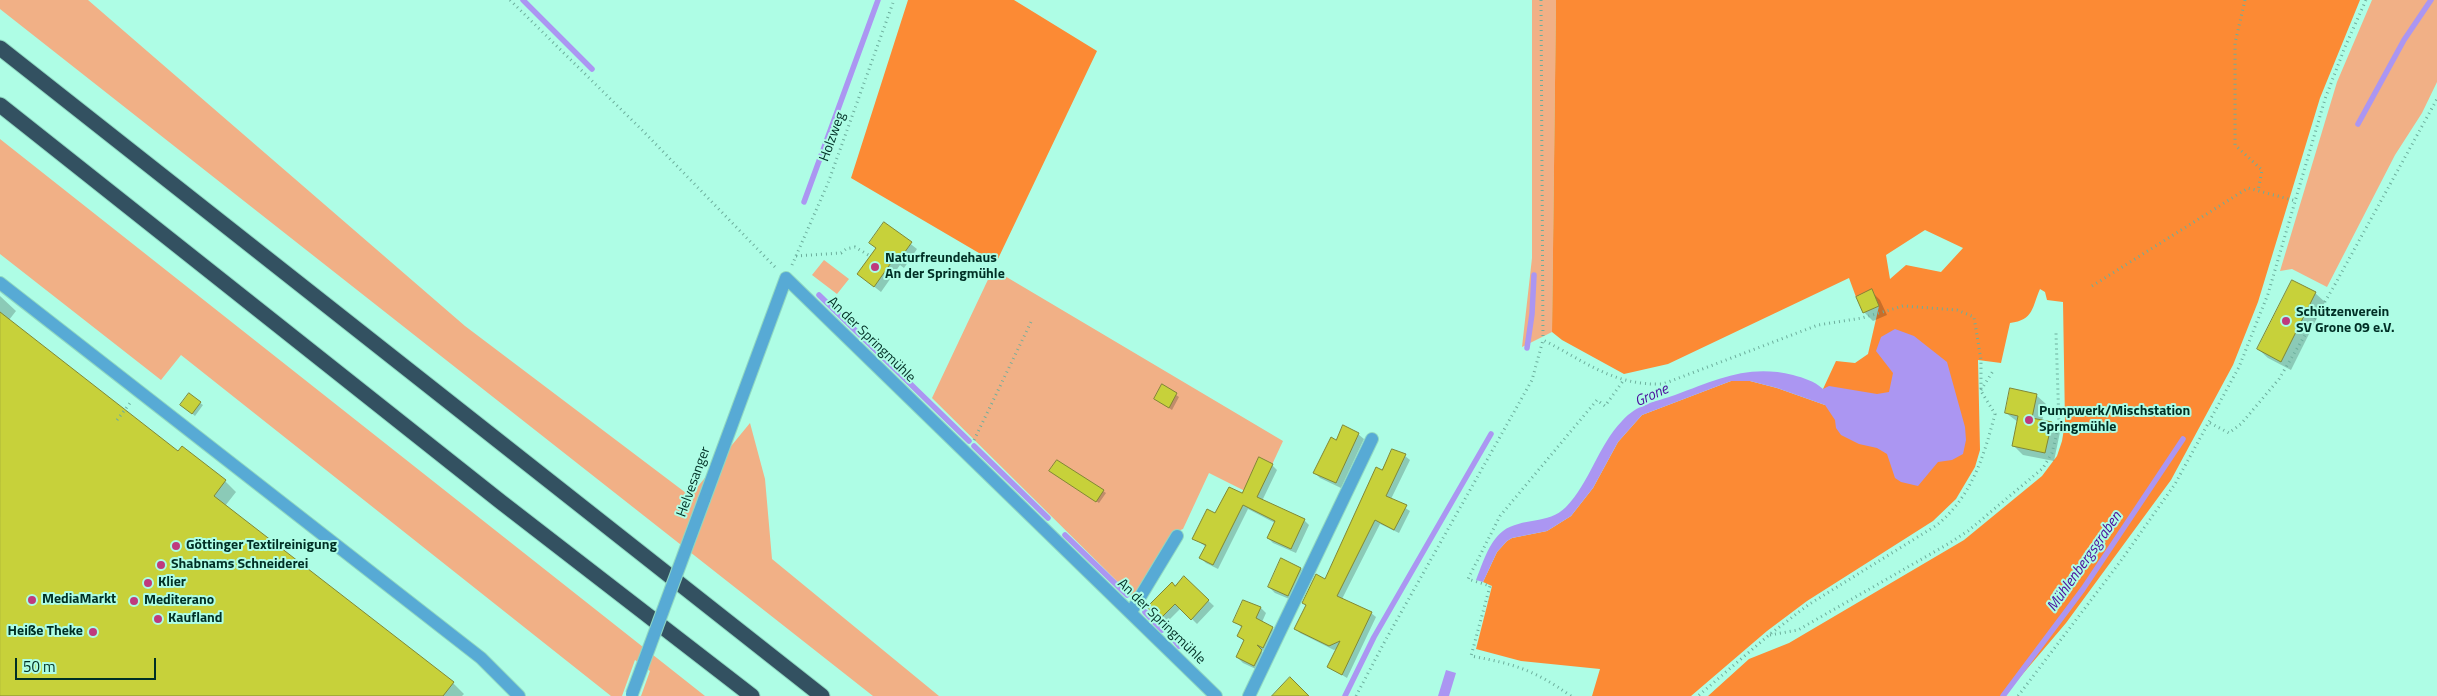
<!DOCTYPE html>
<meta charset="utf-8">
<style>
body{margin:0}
#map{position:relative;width:2437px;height:696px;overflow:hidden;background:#aefde5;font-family:"Titillium Web",sans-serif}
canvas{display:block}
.scale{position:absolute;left:15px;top:658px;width:141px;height:22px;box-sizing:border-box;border:2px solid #002f25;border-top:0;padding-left:6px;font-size:15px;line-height:18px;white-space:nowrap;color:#002f25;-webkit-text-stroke:4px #aefde5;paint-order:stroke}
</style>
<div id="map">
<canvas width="2437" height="696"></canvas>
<div class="scale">50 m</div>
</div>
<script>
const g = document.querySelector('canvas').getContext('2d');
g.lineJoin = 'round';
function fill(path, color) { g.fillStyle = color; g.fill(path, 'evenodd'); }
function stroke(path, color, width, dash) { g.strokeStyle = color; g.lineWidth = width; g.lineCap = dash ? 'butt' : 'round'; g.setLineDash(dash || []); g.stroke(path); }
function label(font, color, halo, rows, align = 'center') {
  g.font = font + ' "Titillium Web",sans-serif'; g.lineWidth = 4; g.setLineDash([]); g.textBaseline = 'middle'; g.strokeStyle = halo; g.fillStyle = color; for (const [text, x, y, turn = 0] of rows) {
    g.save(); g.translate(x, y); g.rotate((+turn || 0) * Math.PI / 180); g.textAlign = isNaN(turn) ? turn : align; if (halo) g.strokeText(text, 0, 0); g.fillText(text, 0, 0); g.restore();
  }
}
fill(new Path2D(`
 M0 0H88L465 326 690 496 750 423 765 479 772 559 939 696H873L0 9Z
 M1532 0H1556L1552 332 1522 347 1532 258Z
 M2372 0H2437V82L2422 113 2395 155 2327 287 2292 269 2280 271 2337 82Z
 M0 139 705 696H641L650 671 635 660 622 696H611L181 355 161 380 0 254Z
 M824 260 849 279 837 294 812 275Z
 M993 269 1283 441 1257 497 1209 473 1183 529 1173 533 1133 597 932 398Z`), '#f1b086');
fill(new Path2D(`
 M908 0H1014L1097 51 996 263 851 178Z
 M1556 0H2360L2320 98 2258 302 2233 365 2171 480 2066 623 2004 696H1708L1749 659 1789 643 1964 540 2042 476 2057 456 2062 441 2065 423 2063 302 2047 300 2045 292 2040 289C2032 307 2034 320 2010 323L2001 363 1978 360 1980 450 1975 467 1956 499 1933 521 1807 601 1767 631 1691 696H1592L1600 669 1521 661 1476 649 1492 586 1483 582 1497 552 1507 541 1512 538 1547 531 1571 516 1593 488 1618 442 1642 415 1731 381H1750L1777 388 1825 405 1823 389 1836 361 1855 363 1868 354 1879 306 1872 290 1856 297 1849 278 1668 364 1624 374 1562 340 1552 332ZM1925 230 1963 248 1941 272 1906 265 1890 279 1886 255Z`), '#fc8a34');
fill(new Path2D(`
 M1895 329 1914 336 1947 362 1965 427 1966 440 1963 454 1952 460 1938 462 1918 486 1901 482 1895 478 1887 454 1877 448 1859 444 1841 435 1836 428 1835 420 1825 405 1777 388 1750 381H1731L1642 415 1618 442 1593 488 1571 516 1547 531 1512 538 1507 541 1497 552 1483 582 1476 580C1483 563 1488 543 1503 531 1522 517 1548 525 1566 507 1590 482 1598 446 1622 421 1637 404 1655 402 1675 395 1717 380 1747 364 1793 375 1804 378 1814 381 1823 389L1829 386 1877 394 1889 392 1893 373 1876 351 1881 337Z
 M1446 670 1456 673 1449 696H1438Z`), '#ab96f2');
fill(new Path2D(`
 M885 224 917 249 904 268 900 265 881 292 858 274 877 249 871 243Z
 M2292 282 2315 293 2325 302 2291 370 2268 358 2258 349Z
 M1871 291 1880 300 1887 315 1873 321 1864 312Z
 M0 296 16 311 9 320 179 453 225 481 236 492 225 506 453 683 464 694 462 696H0Z
 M1163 386 1179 397 1172 410 1158 401Z
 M2036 395 2046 404 2042 421 2051 423 2060 432 2054 461 2023 455 2013 445 2018 422 2006 413Z
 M200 403 203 405 195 416 185 408Z
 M1358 434 1364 439 1341 488 1320 478 1315 473Z
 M1392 450 1405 456 1410 460 1391 499 1410 511 1399 533 1380 524 1342 599 1371 613 1376 617 1347 678 1329 667 1338 648 1334 650 1300 633 1296 629 1326 580Z
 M1272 465 1277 470 1262 501 1304 520 1309 525 1296 553 1273 543 1268 538 1275 523 1248 509 1218 569 1206 563 1201 558 1206 547 1194 538 1216 515 1243 495Z
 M1051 471 1103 491 1106 493 1099 503Z
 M1282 560 1301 569 1307 575 1294 601 1275 593 1269 587Z
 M1184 578 1214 606 1197 624 1181 608 1165 624 1148 607Z
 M1244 602 1261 608 1266 613 1262 622 1278 633 1268 653 1258 648 1266 657 1260 671 1243 663 1237 657 1245 642 1239 636 1242 628 1235 621Z`), '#0003');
stroke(new Path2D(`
 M523 0 592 69
 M2358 124 2404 40 2431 0
 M804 202 878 0
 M819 295 969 441
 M1527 348 1532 314 1534 275
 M974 446 1048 518
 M1065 535 1127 595
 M1145 612 1162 630
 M1175 641 1179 646
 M1345 696 1374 637 1491 434
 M2003 696 2083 589 2183 439`), '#ab96f2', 5.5);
const building = new Path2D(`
 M884 222 912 242 897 263 893 260 874 287 857 274 876 248 869 243Z
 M2292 280 2316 292 2281 362 2257 349Z
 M1872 289 1879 306 1863 313 1856 297Z
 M0 312 178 451 182 446 226 480 214 496 454 682 443 696H0Z
 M1162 384 1177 393 1169 408 1154 399Z
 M2010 388 2037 394 2032 418 2052 422 2045 453 2012 446 2018 416 2005 413Z
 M189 393 201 402 192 414 180 405Z
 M1343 425 1359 433 1336 483 1313 473 1331 437 1336 440Z
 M1392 449 1406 454 1386 496 1407 505 1394 530 1375 520 1337 596 1372 612 1342 675 1327 667 1340 641 1329 646 1294 629 1306 605 1302 603 1316 574 1325 579 1376 467 1382 470Z
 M1259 457 1273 464 1257 497 1305 519 1291 549 1267 538 1275 521 1243 505 1213 565 1199 558 1206 545 1192 539 1207 509 1215 513 1229 487 1242 493Z
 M1057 460 1104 490 1096 502 1049 471Z
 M1281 558 1301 568 1288 596 1268 587Z
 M1184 576 1209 600 1191 620 1175 604 1159 620 1147 607 1172 582 1175 586Z
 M1243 600 1261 607 1256 618 1273 627 1263 648 1257 645 1262 650 1254 666 1236 657 1244 640 1237 636 1242 626 1233 622Z
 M1290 677 1309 696H1272Z`);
fill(building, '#c7d13a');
stroke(building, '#818735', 1);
const minor = new Path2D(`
 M0 283 481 658 519 696
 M704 500 786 278 1216 696
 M1131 612 1177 536
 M1249 696 1372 439`);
const highway = new Path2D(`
 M0 48 822 696
 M0 105 501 502 752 696`);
stroke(minor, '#8fd8c2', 14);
stroke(highway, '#8fd8c2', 17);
stroke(new Path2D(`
 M510 0 644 132 775 267
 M1541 0 1543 340
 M2245 0 2235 43V145L2262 170 2258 191
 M796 256 841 253 846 249 855 247 870 256
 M792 265 828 183 894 0
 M2092 286 2248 188 2296 201
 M1981 390 1993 371
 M117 420 130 403
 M2210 423 2229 433 2241 424 2279 379 2333 288 2437 99
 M974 440 1031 322
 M1770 635 1798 630 1948 544 1968 531 2043 468 2052 453 2059 425 2056 333
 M1356 696 1385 641 1532 380 1543 340C1585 361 1613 386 1663 384L1818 325 1862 318 1903 306 1957 310 1974 317 1981 360V391L1995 414C1984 456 1972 496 1937 525L1808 605 1769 635 1698 696
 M1571 696C1534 670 1515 664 1471 656L1490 586 1468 579 1500 516 1597 400 1605 406 1623 381
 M2018 696 2120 562 2175 484 2239 367 2268 294 2325 99 2345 47 2366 0`), '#6cae9c', 3, [1, 4]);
stroke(minor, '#57aad5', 12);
stroke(highway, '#335161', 15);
const minorBridge = new Path2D(`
 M632 694 704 500`);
stroke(minorBridge, '#8fd8c2', 14, []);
stroke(minorBridge, '#57aad5', 12);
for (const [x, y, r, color] of [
 [875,267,5,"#bf3a7d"],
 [2286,321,5,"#bf3a7d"],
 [2029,420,5,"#bf3a7d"],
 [176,546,5,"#bf3a7d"],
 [161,565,5,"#bf3a7d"],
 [148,583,5,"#bf3a7d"],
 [32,600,5,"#bf3a7d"],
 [134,601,5,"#bf3a7d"],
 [158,619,5,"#bf3a7d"],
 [93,632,5,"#bf3a7d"]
]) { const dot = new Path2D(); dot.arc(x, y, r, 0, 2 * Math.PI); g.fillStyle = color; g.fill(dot); stroke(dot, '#aefde5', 2); }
label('14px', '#002f25', '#aefde5', [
 ["Holzweg",833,137,-70],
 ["An der Springmühle",871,340,44],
 ["Helvesanger",694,482,-70],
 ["An der Springmühle",1161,622,44]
]);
label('bold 14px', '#002f25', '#aefde5', [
 ["Naturfreundehaus",885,259],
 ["An der Springmühle",885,275],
 ["Schützenverein",2296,313],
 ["SV Grone 09 e.V.",2296,329],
 ["Pumpwerk/Mischstation",2039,412],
 ["Springmühle",2039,428],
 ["Göttinger Textilreinigung",186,546],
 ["Shabnams Schneiderei",171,565],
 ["Klier",158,583],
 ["MediaMarkt",42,600],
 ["Mediterano",144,601],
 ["Kaufland",168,619],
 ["Heiße Theke",83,632,"right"]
], 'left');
label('italic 15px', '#4c0f9c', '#aefde5', [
 ["Grone",1652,396,-24],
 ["Mühlenbergsgraben",2085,562,-55]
]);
</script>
